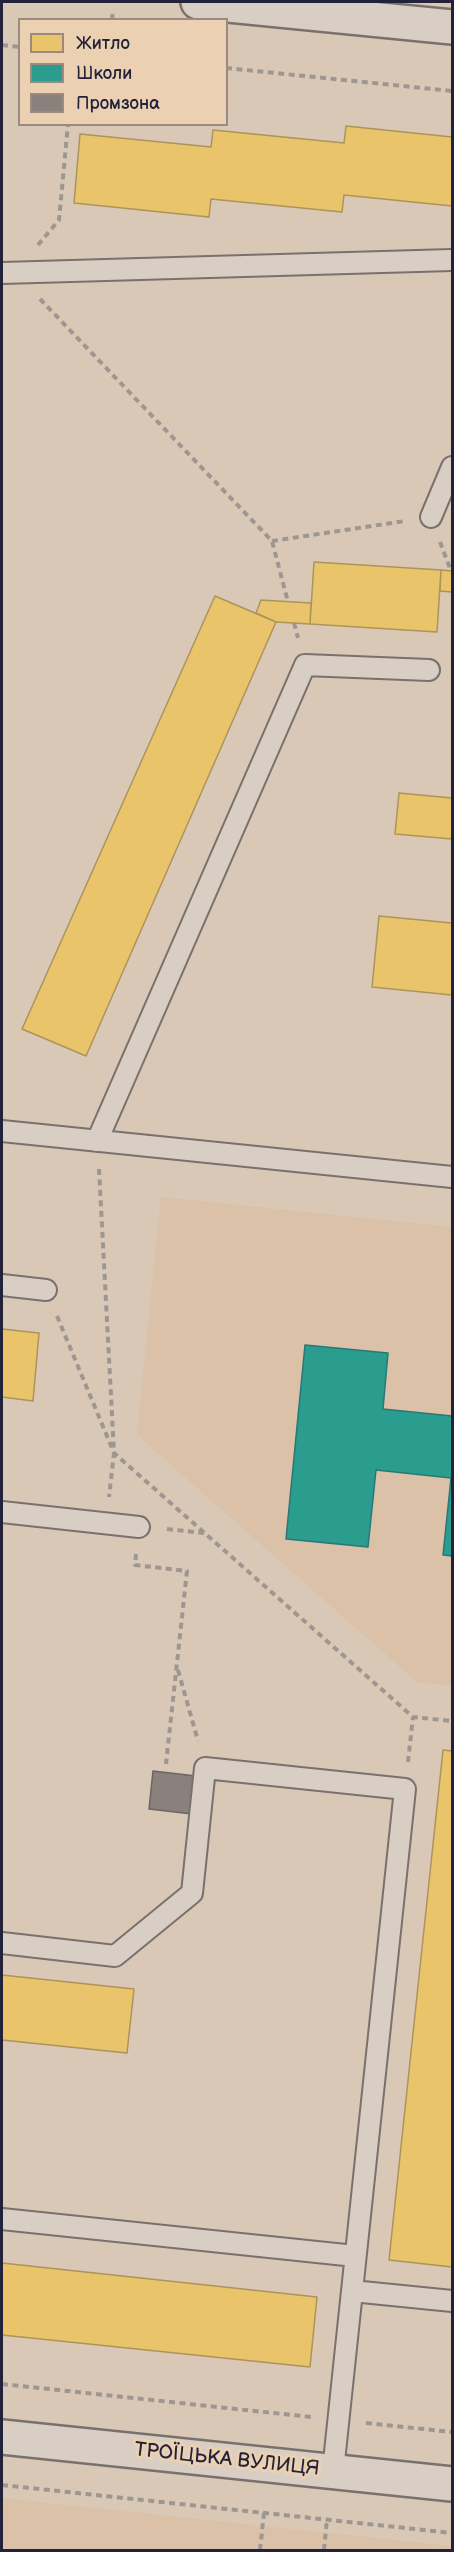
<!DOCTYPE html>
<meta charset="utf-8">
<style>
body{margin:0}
#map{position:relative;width:454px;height:2552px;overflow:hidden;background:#d9c8b6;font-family:"Balsamiq Sans",sans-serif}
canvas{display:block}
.frame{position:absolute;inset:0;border:3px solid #22223b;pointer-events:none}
.legend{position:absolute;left:18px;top:18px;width:210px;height:108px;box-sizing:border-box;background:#ebd0b2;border:2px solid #9b8a82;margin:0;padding:8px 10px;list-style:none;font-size:18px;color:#22223b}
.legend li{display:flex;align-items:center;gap:12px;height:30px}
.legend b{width:30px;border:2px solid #9b8a82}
</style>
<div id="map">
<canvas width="454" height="2552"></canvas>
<div class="frame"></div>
<ul class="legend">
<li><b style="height:16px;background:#e9c46a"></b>Житло</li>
<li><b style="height:16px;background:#2a9d8f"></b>Школи</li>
<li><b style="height:16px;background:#8a817c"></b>Промзона</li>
</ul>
</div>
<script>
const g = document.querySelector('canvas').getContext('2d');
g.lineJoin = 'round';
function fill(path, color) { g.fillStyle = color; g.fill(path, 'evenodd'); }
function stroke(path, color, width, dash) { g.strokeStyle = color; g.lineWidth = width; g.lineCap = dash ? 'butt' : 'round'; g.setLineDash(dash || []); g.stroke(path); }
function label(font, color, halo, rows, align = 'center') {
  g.font = font + ' "Balsamiq Sans",sans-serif'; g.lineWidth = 6; g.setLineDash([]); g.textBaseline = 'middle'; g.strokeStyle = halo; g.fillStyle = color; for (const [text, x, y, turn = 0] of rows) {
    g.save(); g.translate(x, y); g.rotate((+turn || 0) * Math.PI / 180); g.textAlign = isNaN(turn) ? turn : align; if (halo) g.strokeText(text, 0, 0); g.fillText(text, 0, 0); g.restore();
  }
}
fill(new Path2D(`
 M161 1197 452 1227V1686L417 1682 137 1435Z
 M2 2498 452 2546V2550H2Z`), '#dbc1a8');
const homes = new Path2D(`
 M346 126 452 137V206L344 195 342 212 211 199 209 217 74 203 80 134 211 147 213 130 344 143Z
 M314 562 441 570 437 632 310 624Z
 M441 570 452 571V592L440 591Z
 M215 596 276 622 86 1056 22 1029Z
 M261 600 311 603 310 624 276 622 256 613Z
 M399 793 452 798V839L395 834Z
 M379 916 452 923V995L372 987Z
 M2 1329 39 1333 33 1401 2 1397Z
 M443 1750 452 1751V2267L389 2260Z
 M2 1975 134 1989 127 2053 2 2040Z
 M2 2263 317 2297 310 2367 2 2335Z`);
fill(homes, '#e9c46a');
stroke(homes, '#ad935c', 1.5);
const schools = new Path2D(`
 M305 1345 388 1353 383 1409 452 1416V1556L443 1555 451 1478 376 1470 368 1547 286 1539Z`);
fill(schools, '#2a9d8f');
stroke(schools, '#287876', 1.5);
const industry = new Path2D(`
 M153 1771 196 1776 192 1814 149 1809Z`);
fill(industry, '#8a817c');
stroke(industry, '#6b6468', 1.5);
const service = new Path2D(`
 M2 273 452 260
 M431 517 452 467
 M2 1131 452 1177
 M97 1141 305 665 429 670
 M2 1285 46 1290
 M2 1512 139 1527
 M2 1943 115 1956 192 1893 205 1768 405 1789 333 2471
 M2 2219 355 2256
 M352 2291 452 2301`);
const minor = new Path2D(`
 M198 2 452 27`);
const tertiary = new Path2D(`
 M2 2437 452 2484`);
stroke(service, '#79716e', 24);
stroke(minor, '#79716e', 38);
stroke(tertiary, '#79716e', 38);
stroke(new Path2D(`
 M112 20 113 11
 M2 45 20 47
 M226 68 452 91
 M38 245 59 220 68 124
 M40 299 272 541 288 602
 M272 541 405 521
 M440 542 451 571
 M294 623 298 638
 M99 1169 114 1453 109 1497
 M57 1316 114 1453 413 1717 452 1721
 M167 1529 204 1533
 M136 1554 135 1565 187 1571 166 1764
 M178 1670 198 1741
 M408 1762 413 1717
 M2 2384 311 2417
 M366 2423 452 2432
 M2 2485 452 2533
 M260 2550 264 2513
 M324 2550 327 2519`), '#9e9691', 4, [6, 4.5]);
stroke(service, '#d8cec3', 20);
stroke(minor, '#d8cec3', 33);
stroke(tertiary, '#d8cec3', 33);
label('20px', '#22223b', '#ebd0b2', [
 ["ТРОЇЦЬКА ВУЛИЦЯ",227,2460,6]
]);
</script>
